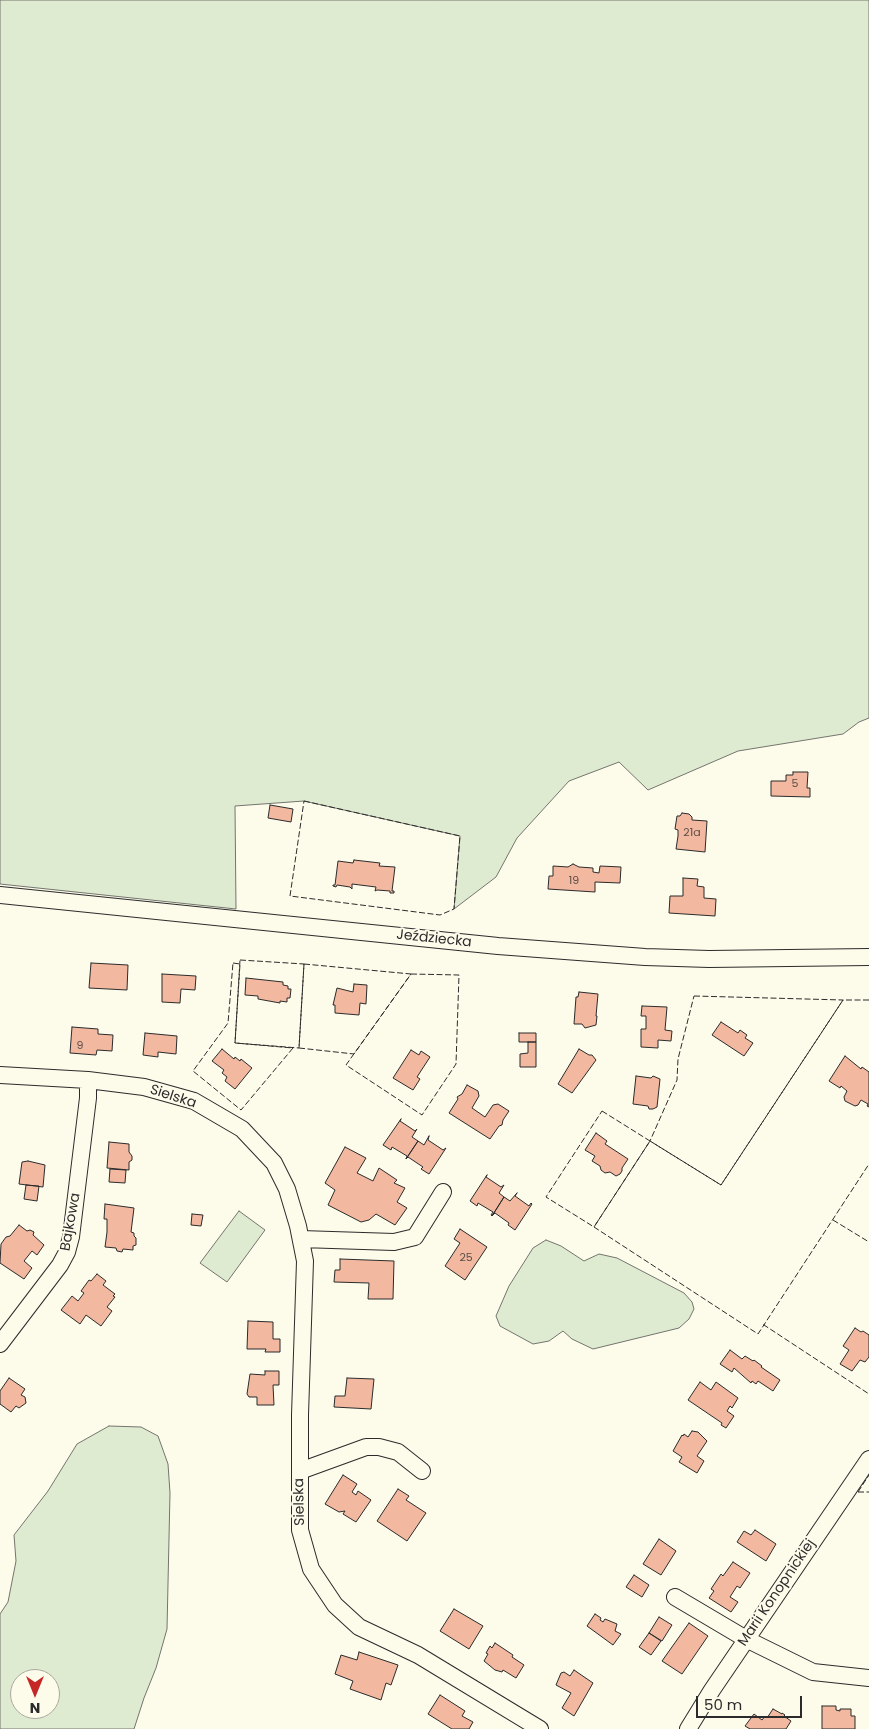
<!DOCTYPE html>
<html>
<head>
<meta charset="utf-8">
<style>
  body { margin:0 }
  #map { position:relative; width:869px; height:1729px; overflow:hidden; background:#fdfbea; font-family:Poppins,sans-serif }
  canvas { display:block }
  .north { position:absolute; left:10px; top:1669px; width:50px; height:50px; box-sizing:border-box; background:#fdfbea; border:1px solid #a9a89e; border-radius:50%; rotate:180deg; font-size:14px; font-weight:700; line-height:20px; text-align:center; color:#2b2b2b }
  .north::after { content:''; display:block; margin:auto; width:18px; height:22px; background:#c62828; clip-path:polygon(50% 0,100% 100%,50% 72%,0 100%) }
  .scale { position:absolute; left:696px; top:1696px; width:106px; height:22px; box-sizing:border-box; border:2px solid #2b2b2b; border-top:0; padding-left:6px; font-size:15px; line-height:18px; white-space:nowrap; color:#2b2b2b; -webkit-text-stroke:4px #fdfbea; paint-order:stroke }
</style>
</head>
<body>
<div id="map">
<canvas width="869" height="1729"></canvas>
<div class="north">N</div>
<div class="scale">50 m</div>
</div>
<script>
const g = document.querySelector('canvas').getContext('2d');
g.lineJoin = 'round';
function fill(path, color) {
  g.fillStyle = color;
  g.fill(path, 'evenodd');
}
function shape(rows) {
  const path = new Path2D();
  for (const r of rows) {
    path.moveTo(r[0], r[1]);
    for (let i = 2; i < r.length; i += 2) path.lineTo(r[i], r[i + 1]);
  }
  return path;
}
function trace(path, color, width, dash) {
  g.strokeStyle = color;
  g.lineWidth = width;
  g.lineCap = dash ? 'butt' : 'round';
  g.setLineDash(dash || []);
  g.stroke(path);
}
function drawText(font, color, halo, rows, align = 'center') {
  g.font = font + ' Poppins,sans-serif';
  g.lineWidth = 4;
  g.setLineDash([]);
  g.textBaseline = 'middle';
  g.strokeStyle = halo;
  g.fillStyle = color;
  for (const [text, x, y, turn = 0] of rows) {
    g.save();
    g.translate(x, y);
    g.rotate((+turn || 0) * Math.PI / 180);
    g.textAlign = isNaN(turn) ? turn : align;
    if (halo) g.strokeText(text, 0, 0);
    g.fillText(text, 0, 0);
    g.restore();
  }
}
const green = shape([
  [0,0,869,0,869,718,859,722,843,734,738,751,648,790,619,762,569,781,517,838,496,877,454,909,460,836,304,801,235,806,236,909,0,884,0,0],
  [239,1211,265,1230,227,1282,200,1263,239,1211],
  [546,1240,561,1246,584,1261,599,1254,617,1258,684,1293,692,1302,694,1309,689,1319,679,1328,593,1349,572,1339,563,1331,549,1341,533,1344,500,1326,496,1316,509,1286,533,1248,546,1240],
  [109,1426,141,1427,158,1436,168,1464,170,1493,167,1629,156,1668,144,1698,134,1729,0,1729,0,1614,8,1602,16,1561,14,1535,48,1491,77,1444,109,1426],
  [20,1679,50,1679,50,1709,20,1709,20,1679]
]);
fill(green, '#deebd1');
trace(green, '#74746e', 1);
const building = shape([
  [793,772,808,772,807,788,810,788,810,797,771,796,771,781,786,781,786,775,793,775,793,772],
  [270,805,293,809,291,822,268,818,270,805],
  [682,813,689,814,692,817,692,820,707,821,705,852,676,849,678,836,678,830,675,829,677,816,680,816,682,813],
  [354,860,380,863,379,866,395,867,392,891,394,891,394,893,390,893,390,891,377,890,375,891,376,887,352,884,352,889,350,887,337,885,336,887,333,886,333,885,335,885,338,861,353,863,354,860],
  [573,864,579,867,593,868,593,872,599,873,600,866,621,867,620,883,595,882,595,892,548,889,549,876,553,876,553,866,568,867,573,864],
  [683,878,698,879,697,886,704,887,704,898,716,899,715,916,669,913,670,896,683,896,683,878],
  [91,963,128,965,127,990,89,988,91,963],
  [162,974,196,976,195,990,181,989,180,1003,162,1002,162,974],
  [246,978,283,982,283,985,288,986,288,989,291,989,290,998,287,998,287,1002,280,1001,280,1003,258,999,258,996,245,995,246,978],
  [354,984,367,985,366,1004,360,1003,359,1015,335,1013,335,1005,333,1005,337,988,353,992,354,984],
  [579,992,598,994,596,1016,597,1016,596,1025,585,1028,582,1024,574,1024,576,997,578,997,579,992],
  [642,1006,667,1007,665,1030,672,1031,671,1041,658,1040,658,1048,641,1047,641,1029,646,1029,646,1016,641,1016,642,1006],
  [721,1022,738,1033,740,1030,747,1035,745,1038,753,1043,744,1056,712,1035,721,1022],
  [72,1027,98,1029,98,1034,113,1035,112,1051,97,1050,96,1055,70,1053,72,1027],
  [145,1033,177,1036,176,1054,158,1052,158,1057,143,1055,145,1033],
  [519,1033,536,1033,536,1042,519,1042,519,1033],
  [528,1042,536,1042,536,1067,520,1067,520,1054,528,1053,528,1042],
  [222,1049,234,1059,235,1057,240,1061,241,1059,252,1068,235,1089,225,1081,227,1077,222,1073,224,1070,212,1061,222,1049],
  [579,1049,589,1055,592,1055,596,1060,572,1093,558,1084,579,1049],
  [411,1050,419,1055,421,1051,430,1057,417,1077,420,1079,413,1090,393,1078,411,1050],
  [845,1056,861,1069,862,1067,869,1072,869,1107,867,1106,868,1104,861,1100,858,1105,855,1106,845,1101,844,1097,847,1091,841,1086,840,1088,829,1081,845,1056],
  [636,1076,651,1078,653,1076,660,1079,657,1107,653,1109,649,1109,648,1106,633,1104,636,1076],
  [467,1085,478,1091,479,1096,472,1108,485,1117,493,1105,498,1104,509,1111,503,1120,502,1125,499,1126,490,1139,449,1113,458,1099,457,1097,462,1094,467,1085],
  [401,1119,400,1121,415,1131,417,1129,412,1137,418,1141,406,1159,407,1156,392,1147,391,1150,383,1145,401,1119],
  [596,1133,607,1141,605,1144,628,1159,622,1168,622,1171,620,1174,616,1176,610,1172,605,1173,601,1170,600,1166,592,1161,595,1156,585,1150,596,1133],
  [429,1136,428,1140,443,1150,446,1148,429,1174,421,1169,423,1167,408,1157,406,1159,418,1141,424,1145,429,1136],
  [109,1142,129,1144,129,1152,132,1156,132,1160,129,1162,129,1170,107,1168,109,1142],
  [345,1147,366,1158,357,1173,373,1181,379,1168,397,1180,394,1183,405,1188,397,1202,407,1208,395,1225,376,1214,369,1220,361,1222,328,1205,335,1190,325,1183,345,1147],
  [28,1161,45,1165,43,1187,19,1184,22,1162,28,1161],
  [110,1169,126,1170,125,1183,109,1182,110,1169],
  [487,1175,486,1177,501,1187,504,1185,499,1193,504,1197,492,1216,491,1215,493,1212,478,1203,477,1206,470,1201,487,1175],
  [26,1185,39,1186,37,1201,24,1199,26,1185],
  [517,1193,515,1196,529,1206,531,1203,532,1204,515,1230,508,1225,509,1223,495,1213,492,1216,504,1197,510,1201,517,1193],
  [105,1204,134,1208,131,1232,134,1233,134,1236,136,1238,136,1245,133,1246,133,1250,123,1249,122,1252,117,1251,116,1248,105,1247,107,1232,107,1219,104,1219,105,1204],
  [192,1214,203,1215,201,1226,191,1225,192,1214],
  [19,1225,27,1231,30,1230,34,1232,33,1235,44,1245,37,1255,32,1251,24,1261,32,1268,24,1279,0,1263,1,1244,6,1237,10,1236,19,1225],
  [460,1229,487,1247,465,1280,445,1266,460,1243,454,1239,460,1229],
  [340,1259,394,1261,393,1299,368,1299,369,1283,334,1282,335,1270,340,1270,340,1259],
  [97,1274,106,1281,103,1285,115,1294,113,1296,115,1297,107,1307,112,1311,101,1326,86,1315,80,1324,61,1310,72,1296,78,1301,84,1293,81,1291,89,1280,91,1281,97,1274],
  [248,1321,273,1322,273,1339,280,1339,280,1352,265,1352,266,1349,247,1349,248,1321],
  [855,1328,861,1332,863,1331,869,1335,869,1357,865,1362,860,1360,852,1371,840,1364,849,1350,843,1346,855,1328],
  [730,1350,742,1359,745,1356,753,1361,754,1360,762,1366,761,1367,780,1380,773,1391,758,1381,756,1384,752,1381,751,1383,734,1368,732,1372,720,1364,730,1350],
  [265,1371,279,1371,279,1385,273,1385,274,1405,257,1405,257,1397,249,1397,247,1394,250,1374,265,1375,265,1371],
  [9,1378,25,1389,21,1395,25,1397,26,1403,19,1408,16,1406,11,1412,0,1404,0,1391,9,1378],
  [347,1378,374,1379,371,1409,334,1407,335,1396,345,1396,347,1378],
  [700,1382,711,1390,716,1382,738,1398,732,1408,730,1406,727,1411,734,1416,726,1428,721,1425,722,1423,688,1400,700,1382],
  [692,1431,698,1432,707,1441,697,1456,704,1461,697,1473,679,1462,682,1457,673,1451,682,1435,683,1436,684,1434,688,1437,692,1431],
  [343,1475,357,1484,352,1492,356,1495,358,1491,371,1500,356,1522,343,1514,345,1511,339,1512,325,1504,343,1475],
  [398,1489,409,1496,406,1500,426,1513,407,1541,377,1521,398,1489],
  [755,1530,776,1544,766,1561,737,1542,744,1531,751,1535,755,1530],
  [659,1539,676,1551,661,1575,643,1564,659,1539],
  [733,1562,750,1573,740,1588,737,1586,730,1597,738,1602,731,1612,709,1598,714,1591,711,1589,721,1574,723,1576,733,1562],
  [634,1575,649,1585,642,1597,626,1587,634,1575],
  [454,1609,483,1626,469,1649,440,1631,454,1609],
  [595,1614,601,1618,600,1620,603,1622,605,1619,617,1624,615,1631,621,1634,613,1645,587,1626,595,1614],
  [659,1617,672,1625,662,1641,649,1633,659,1617],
  [689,1623,708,1636,682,1674,662,1661,689,1623],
  [649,1633,661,1641,651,1655,639,1647,649,1633],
  [495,1643,513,1655,512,1657,524,1665,516,1678,503,1670,502,1672,495,1670,484,1661,488,1654,486,1653,490,1646,492,1648,495,1643],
  [359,1652,398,1665,391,1685,386,1683,381,1700,350,1689,353,1681,335,1674,341,1655,357,1660,359,1652],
  [574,1670,593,1683,574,1716,562,1708,571,1693,556,1685,561,1673,564,1672,570,1676,574,1670],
  [440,1695,465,1711,462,1716,473,1722,469,1729,452,1729,428,1714,440,1695],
  [822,1706,836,1706,836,1710,840,1711,840,1709,851,1709,851,1716,855,1716,855,1729,822,1729,822,1706],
  [773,1709,782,1714,782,1713,785,1715,784,1716,791,1721,786,1729,750,1729,745,1726,754,1714,762,1720,765,1716,767,1718,773,1709]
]);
fill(building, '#f2b8a0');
trace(building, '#2b2b2b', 1);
const minor = shape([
  [0,895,498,946,645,957,709,959,869,957],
  [0,1075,88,1080,144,1087,194,1101,242,1129,274,1163,287,1189,298,1226,305,1261,300,1415,300,1530,311,1569,335,1605,359,1627,418,1655,540,1729],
  [301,1239,394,1242,415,1237,443,1192],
  [0,1344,60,1265,67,1252,71,1237,88,1098,88,1080],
  [300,1471,366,1447,379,1447,398,1452,422,1471],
  [675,1597,746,1639,813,1672,869,1678],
  [688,1729,712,1690,869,1459]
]);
trace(minor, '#2b2b2b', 18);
trace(minor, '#fdfbea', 16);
trace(shape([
  [304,801,460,836,454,909,440,915,290,896,304,801],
  [240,960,304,964,299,1048,235,1043,240,960],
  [233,963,240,964,235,1043,293,1048,241,1110,193,1071,228,1023,233,963],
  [304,964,411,974,354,1054,299,1048,304,964],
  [411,974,459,975,456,1064,422,1115,346,1065,411,974],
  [694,996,843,1000,721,1185,650,1141,677,1080,678,1059,694,996],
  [869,1000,843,1000,721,1185,650,1141,594,1227,758,1334,869,1164],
  [602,1111,650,1141,594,1227,546,1197,602,1111],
  [833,1220,869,1242],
  [764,1324,764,1325,869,1394],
  [858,1492,869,1475],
  [858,1492,869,1492]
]), '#2b2b2b', 1, [6, 2.5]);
drawText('11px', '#5d4e48', null, [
  ["5",795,784],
  ["21a",692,833],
  ["19",574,881],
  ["9",80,1046],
  ["25",466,1258]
]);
drawText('14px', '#2b2b2b', '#fdfbea', [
  ["Jeździecka",434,939,6],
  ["Sielska",173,1097,18],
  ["Bajkowa",71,1222,-80],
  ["Sielska",300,1502,-91],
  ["Marii Konopnickiej",777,1593,-56]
]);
</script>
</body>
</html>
